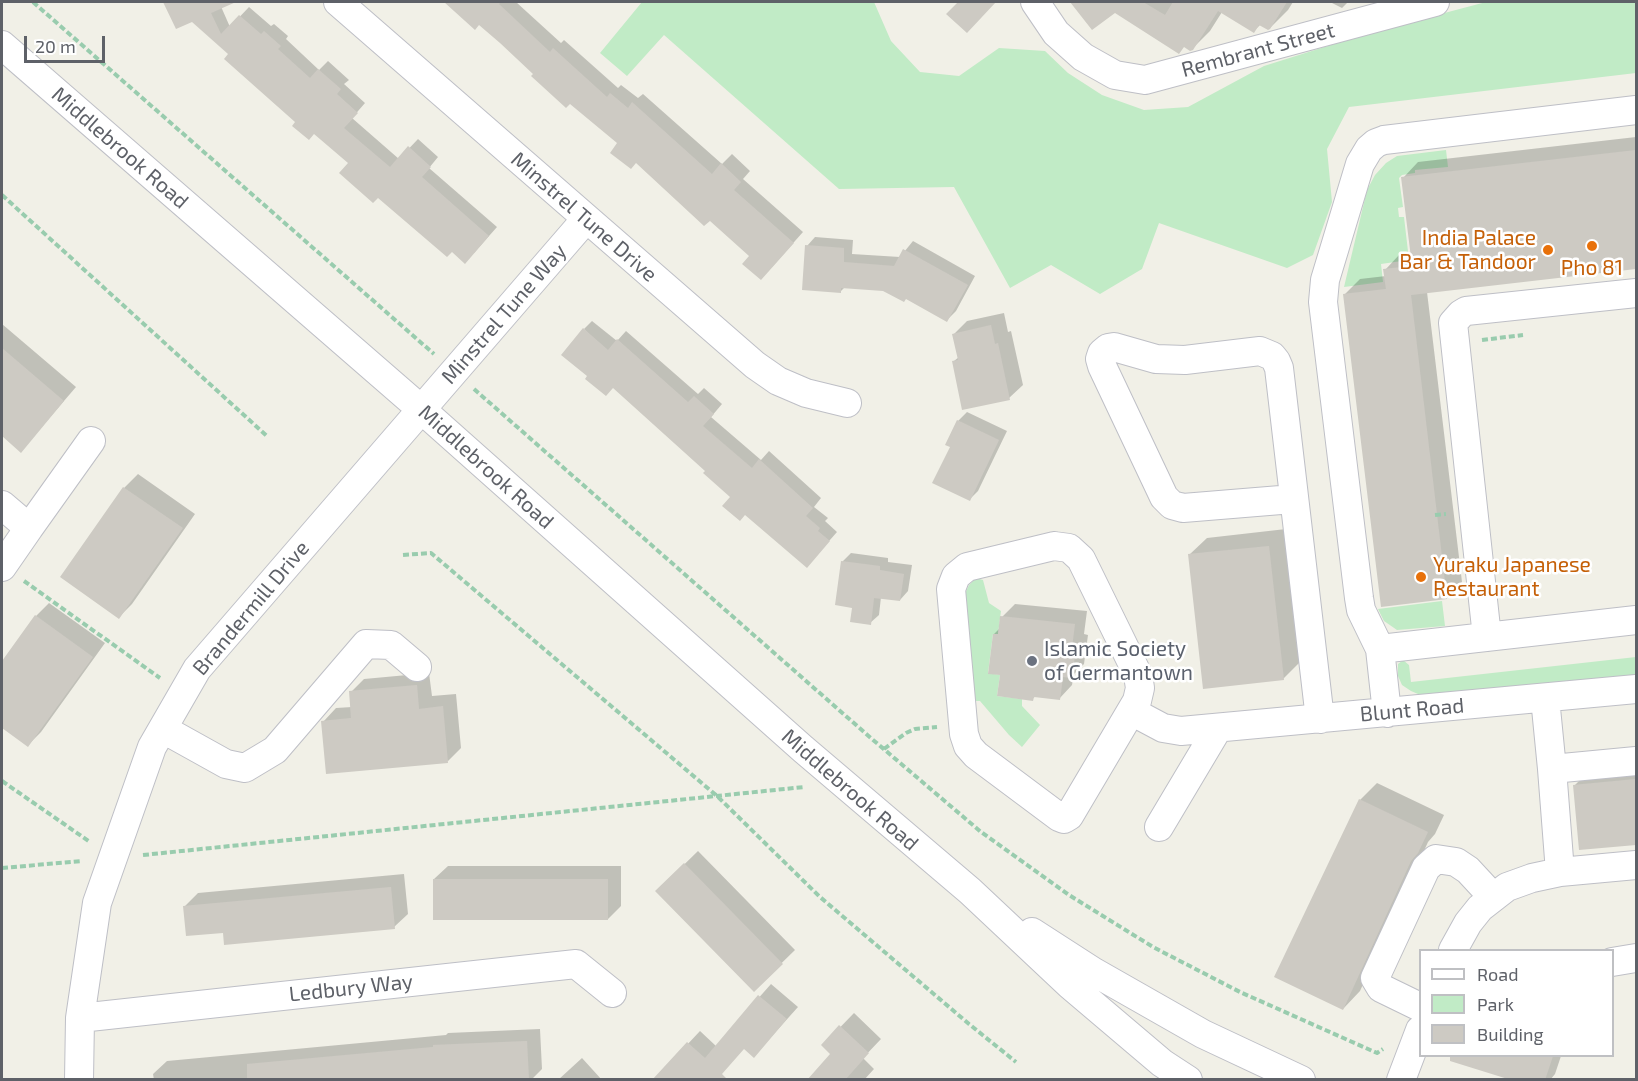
<!DOCTYPE html>
<html>
<head>
<meta charset="utf-8">
<style>
  body { margin:0 }
  #map { position:relative; width:1638px; height:1081px; overflow:hidden; background:#f1f0e7; font-family:"Exo 2",sans-serif }
  canvas { display:block }
  .frame { position:absolute; inset:0; border:3px solid #5e6168; pointer-events:none }
  .legend { position:absolute; left:1419px; top:949px; width:195px; height:108px; box-sizing:border-box; background:#fff; border:2px solid #bfc0c3; margin:0; padding:8px 10px; list-style:none; font-size:18px; color:#5e6168 }
  .legend li { display:flex; align-items:center; gap:12px; height:30px }
  .legend b { width:30px; border:2px solid #bfc0c3 }
  .scale { position:absolute; left:24px; top:36px; width:81px; height:27px; box-sizing:border-box; border:3px solid #5e6168; border-top:0; padding-left:8px; font-size:18px; line-height:21px; white-space:nowrap; color:#5e6168; -webkit-text-stroke:4px #fff; paint-order:stroke }
</style>
</head>
<body>
<div id="map">
<canvas width="1638" height="1081"></canvas>
<div class="frame"></div>
<ul class="legend">
<li><b style="height:8px;background:#fff"></b>Road</li>
<li><b style="height:16px;background:#c1ebc6"></b>Park</li>
<li><b style="height:16px;background:#cdcac3"></b>Building</li>
</ul>
<div class="scale">20 m</div>
</div>
<script>
const g = document.querySelector('canvas').getContext('2d');
g.lineJoin = 'round';
function fill(path, color) {
  g.fillStyle = color;
  g.fill(path, 'evenodd');
}
function shape(rows) {
  const path = new Path2D();
  for (const r of rows) {
    path.moveTo(r[0], r[1]);
    for (let i = 2; i < r.length; i += 2) path.lineTo(r[i], r[i + 1]);
  }
  return path;
}
function trace(path, color, width, dash) {
  g.strokeStyle = color;
  g.lineWidth = width;
  g.lineCap = dash ? 'butt' : 'round';
  g.setLineDash(dash || []);
  g.stroke(path);
}
function drawText(font, color, halo, rows, align = 'center') {
  g.font = font + ' "Exo 2",sans-serif';
  g.lineWidth = 5;
  g.setLineDash([]);
  g.textBaseline = 'middle';
  g.strokeStyle = halo;
  g.fillStyle = color;
  for (const [text, x, y, turn = 0] of rows) {
    g.save();
    g.translate(x, y);
    g.rotate((+turn || 0) * Math.PI / 180);
    g.textAlign = isNaN(turn) ? turn : align;
    if (halo) g.strokeText(text, 0, 0);
    g.fillText(text, 0, 0);
    g.restore();
  }
}
fill(shape([
  [642,2,874,2,891,41,920,72,959,76,999,48,1045,51,1068,73,1102,95,1144,110,1188,107,1264,66,1369,33,1486,2,1636,2,1636,73,1349,107,1327,149,1332,202,1313,255,1287,268,1159,223,1142,269,1100,294,1051,265,1010,288,954,187,839,189,664,35,627,76,600,53],
  [1446,150,1448,167,1415,170,1415,173,1402,175,1399,178,1403,207,1398,208,1399,217,1404,217,1409,260,1381,264,1383,282,1344,287,1367,190,1375,175,1386,163,1397,156],
  [976,578,983,580,989,603,1001,611,998,634,993,634,988,673,1000,675,997,696,1022,699,1022,706,1040,725,1022,747,1009,735,980,701,972,701,964,596,969,585],
  [1442,601,1445,626,1397,630,1384,621,1378,609],
  [1636,657,1636,676,1433,694,1418,694,1411,691,1402,685,1398,676,1398,664,1403,660,1409,665,1411,682]
]), '#c1ebc6');
fill(shape([
  [165,2,219,2,230,27,249,7,271,26,274,24,288,36,286,39,319,70,328,61,349,80,344,84,365,103,352,118,399,159,418,139,438,157,429,168,497,227,474,253,350,163,315,132,297,122,230,54,192,20,177,27],
  [446,2,516,2,561,43,564,40,618,88,621,85,638,98,643,94,722,164,732,154,750,171,743,179,803,232,771,268,751,256,710,219,636,161,619,143,535,74,479,23,475,27],
  [1072,2,1293,2,1288,10,1270,28,1261,24,1254,31,1222,12,1210,31,1192,49,1115,11,1092,28],
  [1330,2,1348,2,1342,8],
  [1636,137,1636,267,1427,292,1462,582,1447,598,1345,294,1360,279,1386,276,1385,270,1400,254,1412,253,1403,178,1418,162],
  [815,237,853,240,852,254,900,257,913,241,975,276,956,311,947,320,907,297,884,290,845,287,841,291,807,246],
  [1004,313,1008,332,1011,331,1023,385,1009,398,954,361,959,357,954,334,967,321],
  [592,321,617,341,626,331,698,394,704,388,722,404,711,417,761,460,769,451,821,498,814,507,828,518,825,521,837,532,815,557,733,497,707,471,584,329],
  [2,324,76,387,21,451,2,435],
  [967,412,1007,431,978,491,970,499,952,446,958,421],
  [138,474,195,514,132,604,119,617,62,577,124,488],
  [1286,529,1301,661,1283,679,1189,555,1207,538],
  [851,553,888,558,888,562,912,565,908,591,900,600,881,597,879,615,870,623,853,606,842,562],
  [49,603,105,643,41,732,28,745,2,726,2,663,36,616],
  [1015,604,1087,611,1084,634,1088,635,1084,664,1074,674,1072,685,1059,699,1036,696,1032,699,1001,674,994,634,1000,628,1002,617],
  [429,673,432,696,456,694,461,748,448,761,323,722,336,708,352,707,351,692,364,679],
  [1636,764,1636,843,1580,848,1574,786,1592,768],
  [1377,783,1444,815,1435,834,1428,842,1360,991,1343,1009,1360,800],
  [698,851,795,950,754,990,657,891],
  [448,866,621,866,621,906,608,919,434,879],
  [404,874,408,914,394,927,224,931,185,906,198,893],
  [771,984,798,1007,754,1056,744,1048,654,1080,700,1031,716,1046],
  [854,1013,881,1039,863,1058,874,1069,864,1080,809,1080,833,1054,823,1045],
  [540,1029,542,1069,531,1080,154,1080,153,1074,167,1061,446,1035,448,1033],
  [1460,1056,1561,1056,1555,1074,1550,1080,1516,1080,1458,1062],
  [582,1058,602,1080,558,1080]
]), '#0003');
fill(shape([
  [163,2,236,2,211,13,221,34,239,15,261,34,264,31,281,46,278,49,310,78,318,69,341,89,337,94,358,113,344,128,390,167,408,146,431,167,422,177,489,236,465,264,452,252,447,257,378,198,373,203,339,173,348,163,314,134,309,140,292,126,295,122,224,59,228,54,192,22,176,29],
  [444,2,501,2,499,4,550,52,553,48,607,97,610,93,628,108,632,102,712,174,721,163,741,182,734,190,794,243,761,280,742,264,749,256,710,221,704,226,636,163,631,169,610,153,617,143,570,104,566,108,531,76,533,74,500,43,479,25,475,30],
  [958,2,996,2,967,33,946,14],
  [1070,2,1143,2,1165,15,1173,2,1287,2,1270,29,1268,30,1259,25,1254,33,1218,11,1193,50,1190,51,1184,47,1179,54,1115,13,1092,30],
  [1636,150,1636,269,1411,295,1447,599,1381,607,1343,294,1386,289,1383,269,1412,266,1401,177],
  [805,245,844,248,844,262,894,266,903,249,968,285,947,322,906,299,904,302,883,291,841,288,841,293,802,290],
  [991,325,995,344,998,343,1010,400,962,410,952,361,958,360,952,334],
  [583,328,608,350,617,339,688,402,694,396,714,414,703,426,752,468,759,459,813,508,806,516,820,528,818,531,830,541,807,568,745,515,740,521,722,506,730,497,703,473,705,471,613,388,606,396,585,379,587,376,561,355],
  [2,348,64,401,21,453,2,436],
  [957,420,999,440,970,501,932,483,950,447,945,445],
  [123,487,183,528,119,619,60,577],
  [1269,546,1284,680,1203,689,1188,554],
  [841,561,880,566,880,570,904,574,900,601,874,598,871,625,850,622,852,608,835,605],
  [35,615,93,657,28,747,2,728,2,661],
  [1000,616,1075,624,1072,647,1076,648,1072,678,1063,677,1060,700,1034,697,1033,701,997,696,1000,675,988,674,993,634,998,634],
  [417,685,419,709,443,706,448,763,326,774,321,721,351,718,349,691],
  [1636,779,1636,845,1579,850,1573,785],
  [1359,799,1428,832,1418,853,1411,861,1343,1010,1274,977],
  [684,863,783,964,754,992,655,891],
  [433,879,608,879,608,920,433,920],
  [391,887,395,929,224,945,223,933,186,936,183,906],
  [758,995,787,1019,754,1058,744,1049,722,1074,728,1080,652,1080,687,1042,705,1058],
  [839,1025,869,1053,845,1080,807,1080,830,1054,821,1045],
  [527,1041,529,1080,247,1080,247,1064,433,1047,433,1045],
  [1450,1056,1553,1056,1545,1080,1511,1080,1450,1061]
]), '#cdcac3');
const minor = shape([
  [338,2,755,365,778,381,806,393,847,403],
  [1035,2,1056,33,1083,57,1115,75,1145,80,1435,2],
  [2,45,422,410,803,749,970,891,1070,985,1162,1063,1188,1080],
  [1293,499,1183,508,1172,505,1164,497,1102,366,1100,359,1102,353,1108,348,1114,347,1156,359,1185,360,1260,351,1272,356,1276,361,1279,368,1320,719],
  [2,505,29,528,2,567],
  [29,528,91,441],
  [1054,546,1069,548,1081,559,1138,675,1140,688,1137,701,1069,816,1064,819,1059,817,976,755,968,746,964,734,951,589,956,576,967,567,1054,546],
  [1487,637,1453,323,1461,314,1466,311,1636,293],
  [1380,649,1361,610,1359,598,1323,302,1325,280,1360,164,1369,149,1376,143,1384,140,1636,110],
  [1545,698,1552,769,1636,761],
  [1131,711,1163,728,1181,731,1636,689],
  [1387,713,1380,649,1636,620],
  [163,729,226,764,245,768,275,750,366,644,391,645,417,667],
  [1552,769,1560,872],
  [1159,827,1218,728],
  [1032,932,1094,972,1203,1034,1301,1080],
  [1453,950,1468,923,1480,908,1507,887,1532,878,1560,872,1636,865],
  [1612,962,1636,958],
  [1420,1007,1381,988,1375,978,1426,868,1436,859,1456,862,1468,870,1493,897],
  [80,1018,576,964,612,993],
  [79,1080,80,1018,97,903,152,747,197,669,586,219],
  [1401,1080,1420,1030]
]);
trace(minor, '#bebfc6', 30);
trace(shape([
  [33,2,434,354],
  [2,195,268,437],
  [1482,340,1523,335],
  [474,389,872,739,981,832,1069,895,1153,947,1240,992,1377,1053,1383,1049],
  [1435,515,1446,514],
  [403,555,431,553,717,796,820,897,969,1024,1016,1062],
  [24,581,160,678],
  [884,749,906,733,915,729,937,727],
  [2,781,90,842],
  [143,855,804,787],
  [2,868,82,861]
]), '#99ccae', 4, [6, 3]);
trace(minor, '#fff', 28);
for (const [x, y, r, color] of [
  [1592,246,6,"#e8710a"],
  [1548,250,6,"#e8710a"],
  [1421,577,6,"#e8710a"],
  [1032,661,6,"#6b7280"]
]) {
  const dot = new Path2D();
  dot.arc(x, y, r, 0, 2 * Math.PI);
  g.fillStyle = color;
  g.fill(dot);
  trace(dot, '#fff', 2);
}
drawText('21px', '#5e6168', '#fff', [
  ["Rembrant Street",1258,50,-15],
  ["Middlebrook Road",120,148,41],
  ["Minstrel Tune Drive",584,217,41],
  ["Minstrel Tune Way",504,314,-49],
  ["Middlebrook Road",486,467,42],
  ["Brandermill Drive",251,608,-50],
  ["Blunt Road",1412,710,-5],
  ["Middlebrook Road",850,790,41],
  ["Ledbury Way",351,988,-6]
]);
drawText('21px', '#c56008', '#fff', [
  ["India Palace",1536,238],
  ["Bar & Tandoor",1536,262],
  ["Pho 81",1592,268,"center"],
  ["Yuraku Japanese",1433,565,"left"],
  ["Restaurant",1433,589,"left"]
], 'right');
drawText('21px', '#5b616d', '#fff', [
  ["Islamic Society",1044,649],
  ["of Germantown",1044,673]
], 'left');
</script>
</body>
</html>
